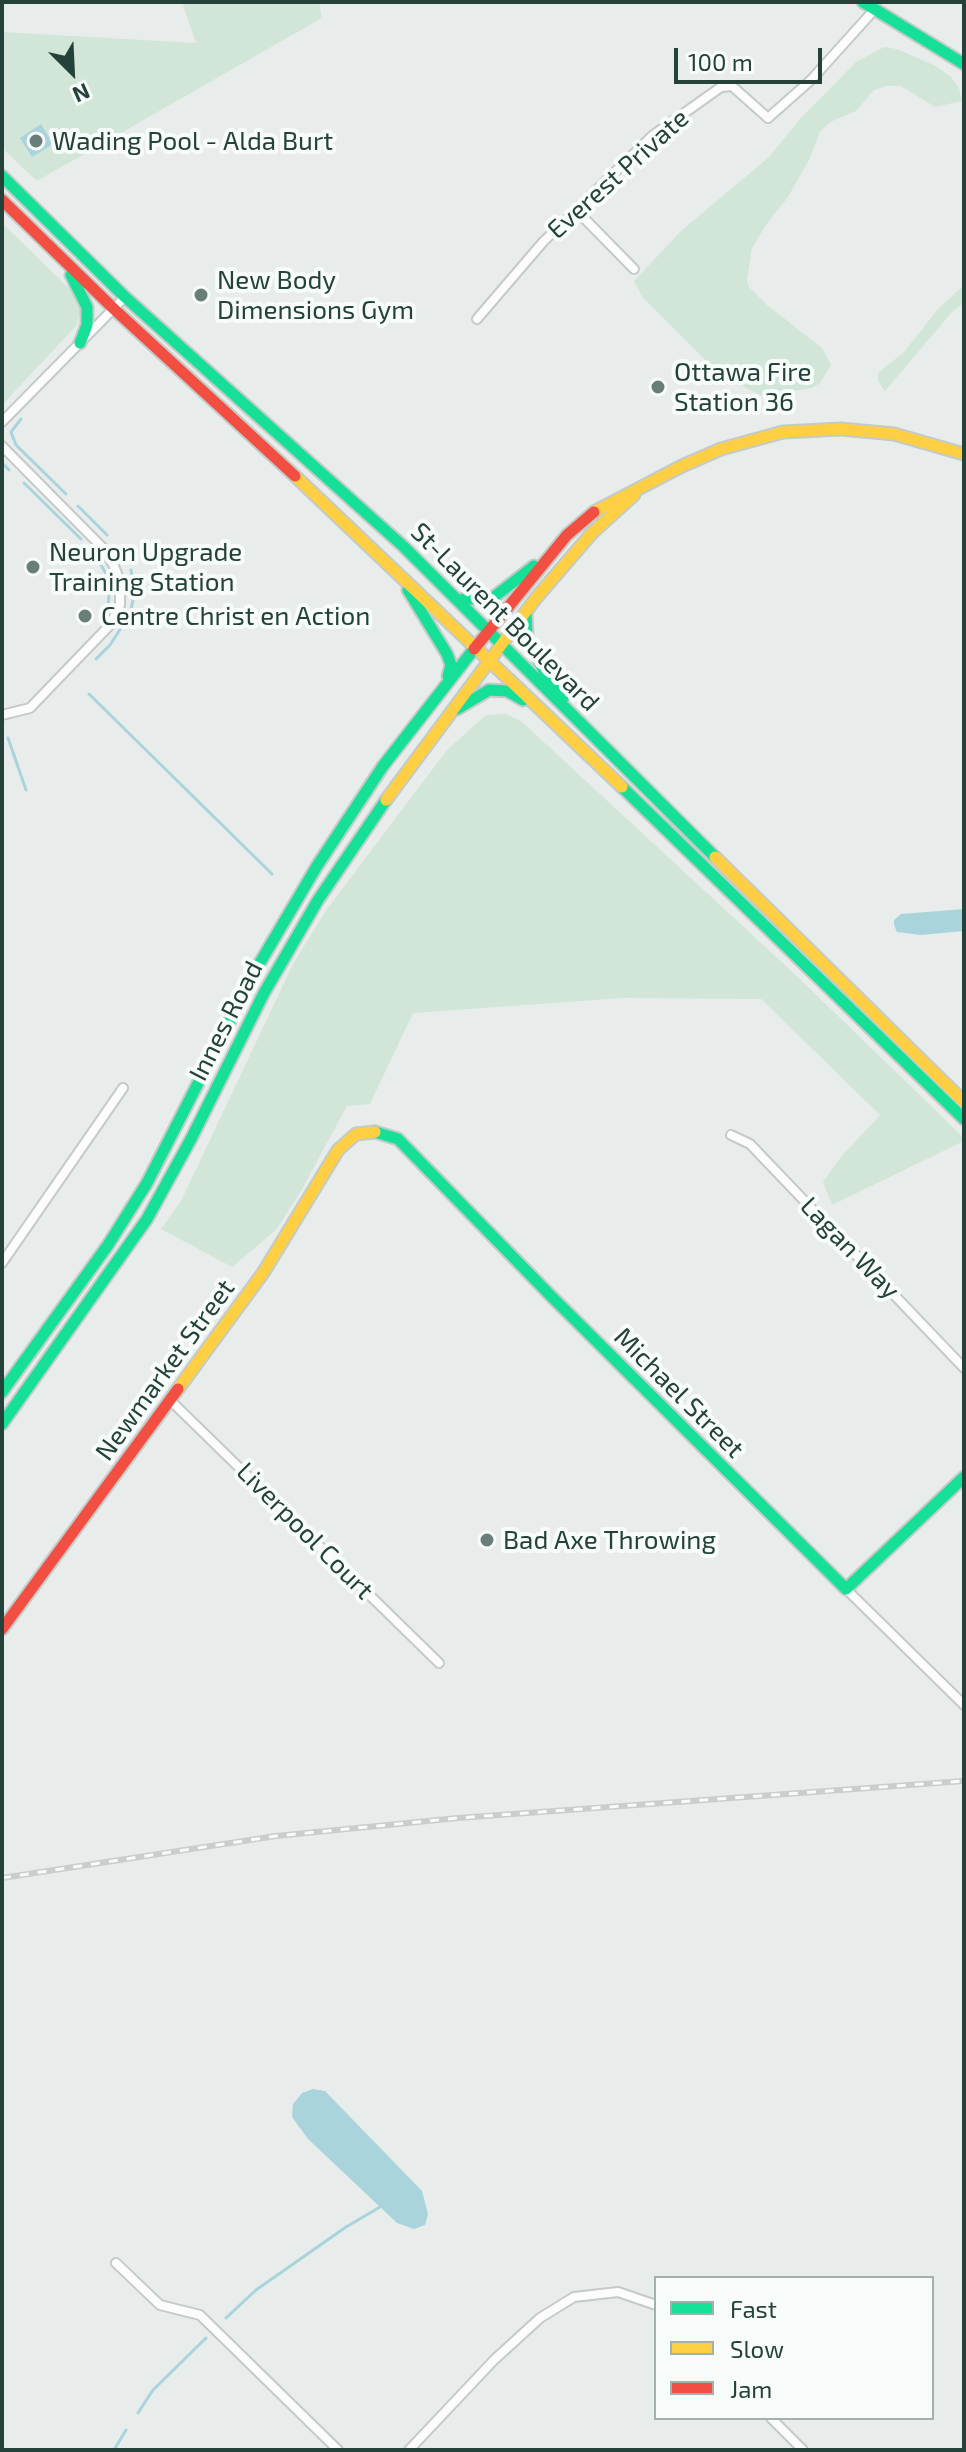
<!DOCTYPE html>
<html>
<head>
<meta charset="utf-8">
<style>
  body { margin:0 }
  #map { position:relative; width:966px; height:2452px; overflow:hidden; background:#e8edeb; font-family:"Exo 2",sans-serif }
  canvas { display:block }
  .frame { position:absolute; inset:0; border:4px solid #24423a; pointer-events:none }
  .legend { position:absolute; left:654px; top:2276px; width:280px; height:144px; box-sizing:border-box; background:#f7fbf9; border:2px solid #a3b1ad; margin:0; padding:10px 14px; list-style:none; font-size:24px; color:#24423a }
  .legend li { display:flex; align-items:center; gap:16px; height:40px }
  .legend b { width:40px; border:2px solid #a3b1ad }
  .north { position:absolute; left:32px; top:32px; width:80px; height:80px; -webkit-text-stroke:6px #f7fbf9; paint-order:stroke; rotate:156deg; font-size:22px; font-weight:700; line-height:32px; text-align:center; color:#24423a }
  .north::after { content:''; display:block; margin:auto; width:28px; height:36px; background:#24423a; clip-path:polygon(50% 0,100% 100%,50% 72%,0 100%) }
  .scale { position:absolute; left:674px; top:48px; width:148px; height:36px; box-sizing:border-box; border:4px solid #24423a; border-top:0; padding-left:10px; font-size:24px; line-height:28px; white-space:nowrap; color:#24423a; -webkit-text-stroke:6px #f7fbf9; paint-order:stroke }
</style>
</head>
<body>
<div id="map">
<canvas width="966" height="2452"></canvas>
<div class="frame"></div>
<ul class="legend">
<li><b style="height:10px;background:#16e098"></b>Fast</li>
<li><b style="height:10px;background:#ffcf43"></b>Slow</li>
<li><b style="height:10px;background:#f24e42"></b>Jam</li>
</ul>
<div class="north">N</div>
<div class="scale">100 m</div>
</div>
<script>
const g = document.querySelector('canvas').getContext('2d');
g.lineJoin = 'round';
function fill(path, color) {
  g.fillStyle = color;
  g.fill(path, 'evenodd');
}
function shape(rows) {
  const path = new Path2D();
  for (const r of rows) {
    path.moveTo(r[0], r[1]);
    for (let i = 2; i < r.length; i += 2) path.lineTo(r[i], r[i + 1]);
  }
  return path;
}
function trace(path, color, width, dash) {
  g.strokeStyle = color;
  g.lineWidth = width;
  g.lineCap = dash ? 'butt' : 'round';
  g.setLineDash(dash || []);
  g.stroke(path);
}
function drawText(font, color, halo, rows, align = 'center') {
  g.font = font + ' "Exo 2",sans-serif';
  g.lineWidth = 8;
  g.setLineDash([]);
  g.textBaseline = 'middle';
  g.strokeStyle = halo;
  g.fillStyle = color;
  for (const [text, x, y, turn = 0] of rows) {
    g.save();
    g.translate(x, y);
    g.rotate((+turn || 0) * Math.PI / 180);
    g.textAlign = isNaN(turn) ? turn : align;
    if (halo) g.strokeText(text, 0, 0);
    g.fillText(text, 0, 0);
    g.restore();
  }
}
fill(shape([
  [182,2,319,2,322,18,37,181,2,148,2,32,196,43],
  [884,47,897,49,936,66,951,77,959,88,962,101,935,107,901,86,887,86,874,90,856,111,830,122,820,132,809,160,788,197,766,225,752,248,747,281,749,287,767,305,822,348,831,365,820,383,812,388,762,396,744,387,723,370,710,365,643,298,634,281,681,231,769,157,801,118,856,62],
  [2,223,77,296,81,309,77,325,2,405],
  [964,285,964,303,953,311,885,391,878,381,878,373,904,352,938,309],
  [506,714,521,721,800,979,964,1138,964,1141,832,1205,823,1182,841,1157,880,1115,761,999,624,998,413,1013,370,1104,347,1106,301,1191,276,1230,232,1267,161,1229,182,1199,293,964,327,909,447,750,486,715]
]), '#d1e6d8');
fill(shape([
  [41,124,53,144,32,157,20,138],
  [964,909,964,931,921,935,897,932,894,925,894,920,901,914],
  [313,2089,325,2091,422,2191,428,2214,425,2225,414,2229,397,2223,308,2139,292,2117,293,2104,302,2093]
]), '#a9d4db');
trace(shape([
  [21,419,11,432,16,445,66,494],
  [2,463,9,470],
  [24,483,81,539],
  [78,506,107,535],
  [93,552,110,580,108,608,103,614],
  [96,659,110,645,130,614,135,591,131,570],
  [89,694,272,874],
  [8,738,26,790],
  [226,2318,256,2290,346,2227,380,2207],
  [138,2413,153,2390,206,2338],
  [114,2450,126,2430]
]), '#a9d4db', 3);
const street = shape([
  [576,210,634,269],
  [477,319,543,242,652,136,721,87,732,86,768,118,811,80,875,9],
  [2,422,125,297],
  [2,446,103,548,114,566,120,581,120,605,109,626,30,708,2,715],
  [731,1135,750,1144,964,1368],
  [2,1263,123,1088],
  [170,1400,439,1663],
  [846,1589,964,1705],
  [116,2263,160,2305,200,2315,338,2450],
  [771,2418,803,2450],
  [409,2450,494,2360,540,2318,574,2297,618,2292,656,2305]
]);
const fast = shape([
  [863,2,964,64],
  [2,176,125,297,404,547,715,857],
  [71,275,87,307,87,325,80,343],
  [408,590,447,654,451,665,448,676],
  [458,600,494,597,534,566],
  [526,614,527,638,544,671,563,698],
  [457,709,489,690,507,691,523,700],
  [622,787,964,1119],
  [375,1132,398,1139,550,1295,846,1589,964,1477],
  [2,1392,108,1245,147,1183,258,966,317,866,383,766,474,649],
  [2,1424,147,1219,191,1139,264,993,318,900,386,800]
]);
const slow = shape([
  [295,476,622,787],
  [594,512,682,466,721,449,783,432,841,429,894,434,964,454],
  [386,800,536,598,592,533,634,495],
  [715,857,964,1102],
  [178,1389,263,1273,338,1150,356,1134,375,1132]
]);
const jam = shape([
  [2,200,114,309,295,476],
  [474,649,567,535,594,512],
  [2,1629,178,1389]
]);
trace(street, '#c5cac8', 12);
trace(fast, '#c3cbc8', 15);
trace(slow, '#c3cbc8', 15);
trace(jam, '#c3cbc8', 15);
trace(street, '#fcfcfc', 8);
trace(fast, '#16e098', 11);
trace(slow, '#ffcf43', 11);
trace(jam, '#f24e42', 11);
const rail = shape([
  [2,1878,276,1836,458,1818,964,1781]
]);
trace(rail, '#c9cdcc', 6);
trace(rail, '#f7fbf9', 3, [9]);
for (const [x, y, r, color] of [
  [36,141,8,"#697e78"],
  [201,295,8,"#697e78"],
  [658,387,8,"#697e78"],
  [33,567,8,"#697e78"],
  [85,616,8,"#697e78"],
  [487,1540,8,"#697e78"]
]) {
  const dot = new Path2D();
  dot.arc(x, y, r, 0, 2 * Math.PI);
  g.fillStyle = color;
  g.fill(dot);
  trace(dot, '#f7fbf9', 3);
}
drawText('26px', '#24423a', '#f7fbf9', [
  ["Wading Pool - Alda Burt",52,141],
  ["New Body",217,280],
  ["Dimensions Gym",217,310],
  ["Ottawa Fire",674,372],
  ["Station 36",674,402],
  ["Neuron Upgrade",49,552],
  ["Training Station",49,582],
  ["Centre Christ en Action",101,616],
  ["Bad Axe Throwing",503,1540]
], 'left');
drawText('26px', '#24423a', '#f7fbf9', [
  ["Everest Private",618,174,-42],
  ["St-Laurent Boulevard",505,617,45],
  ["Innes Road",226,1021,-63],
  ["Lagan Way",850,1248,46],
  ["Newmarket Street",165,1370,-54],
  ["Michael Street",679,1393,45],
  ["Liverpool Court",305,1531,45]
]);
</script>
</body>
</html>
